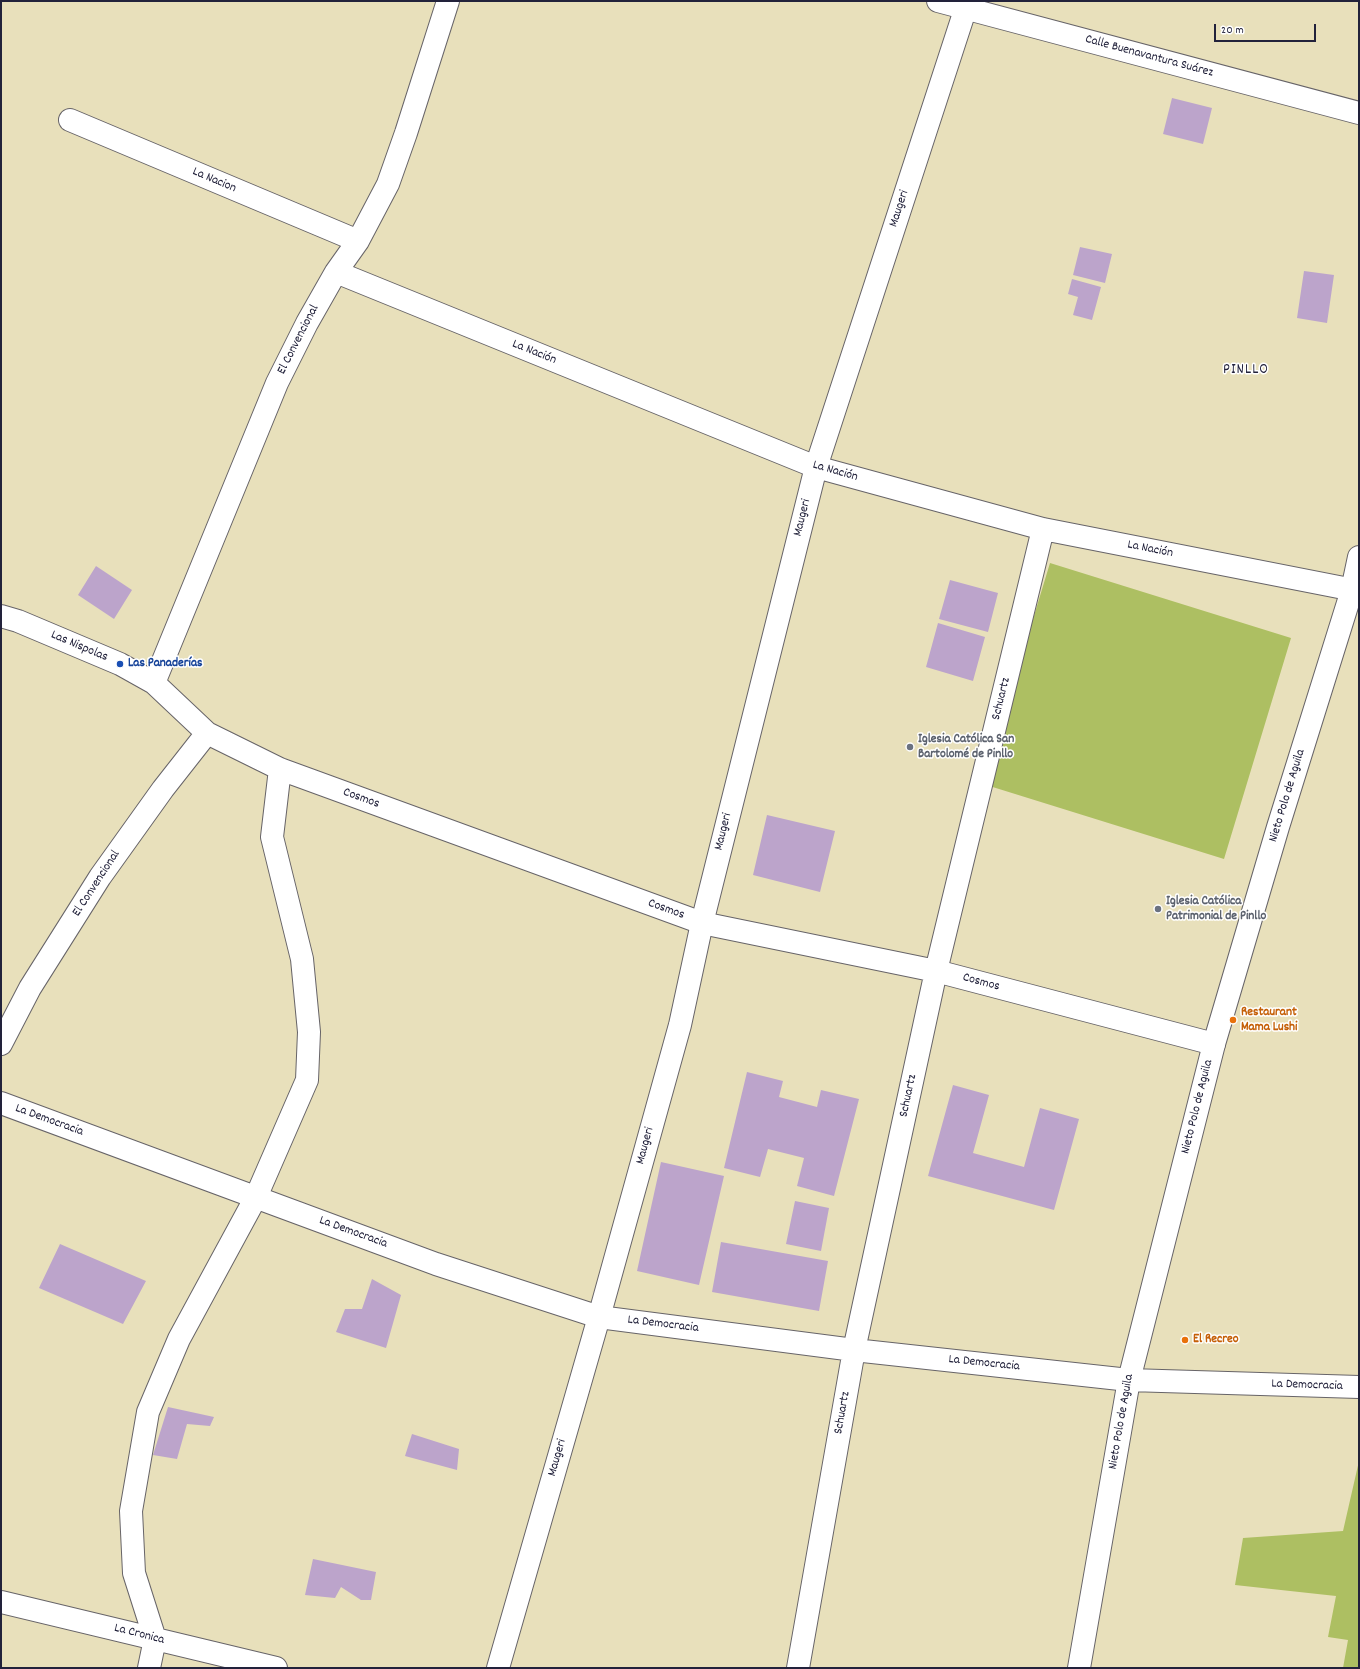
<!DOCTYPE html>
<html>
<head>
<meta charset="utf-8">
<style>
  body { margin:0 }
  #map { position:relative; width:1360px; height:1669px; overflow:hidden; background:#e8e0bb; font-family:Dekko,sans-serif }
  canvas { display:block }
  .frame { position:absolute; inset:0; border:2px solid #22223b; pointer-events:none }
  .scale { position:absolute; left:1214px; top:24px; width:102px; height:18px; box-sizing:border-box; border:2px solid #22223b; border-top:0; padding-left:5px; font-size:12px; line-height:14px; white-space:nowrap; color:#22223b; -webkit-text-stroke:3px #fff; paint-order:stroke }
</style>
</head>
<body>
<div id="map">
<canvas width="1360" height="1669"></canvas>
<div class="frame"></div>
<div class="scale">20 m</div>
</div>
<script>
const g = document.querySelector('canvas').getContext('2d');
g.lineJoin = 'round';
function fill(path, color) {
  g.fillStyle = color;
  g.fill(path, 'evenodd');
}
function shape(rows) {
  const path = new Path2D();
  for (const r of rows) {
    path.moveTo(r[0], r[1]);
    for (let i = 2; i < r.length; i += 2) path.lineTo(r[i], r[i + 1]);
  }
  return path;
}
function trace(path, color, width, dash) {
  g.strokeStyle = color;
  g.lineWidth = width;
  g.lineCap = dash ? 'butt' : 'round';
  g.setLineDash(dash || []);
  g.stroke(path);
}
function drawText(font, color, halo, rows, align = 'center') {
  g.font = font + ' Dekko,sans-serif';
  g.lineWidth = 3;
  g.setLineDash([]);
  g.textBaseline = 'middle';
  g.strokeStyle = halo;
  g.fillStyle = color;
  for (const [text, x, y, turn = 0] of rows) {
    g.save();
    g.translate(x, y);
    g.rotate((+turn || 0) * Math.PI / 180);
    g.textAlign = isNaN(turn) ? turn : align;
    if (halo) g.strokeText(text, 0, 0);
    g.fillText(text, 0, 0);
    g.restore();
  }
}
fill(shape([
  [1050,563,1291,638,1224,859,983,784],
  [1359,1461,1359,1668,1343,1668,1348,1640,1328,1637,1336,1596,1235,1585,1243,1538,1343,1531]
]), '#adbf62');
fill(shape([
  [1172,98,1212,108,1203,144,1163,134],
  [1080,247,1112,254,1105,283,1073,275],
  [1304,271,1334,275,1327,323,1297,318],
  [1072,279,1101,287,1092,320,1073,315,1078,297,1068,294],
  [96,566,132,590,114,619,78,595],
  [950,580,998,593,988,632,939,619],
  [938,623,985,637,973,681,926,667],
  [767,815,835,831,820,892,753,875],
  [747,1072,783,1081,779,1097,817,1107,821,1090,859,1099,834,1196,797,1186,804,1158,768,1149,760,1177,724,1168],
  [953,1085,989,1095,973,1153,1024,1167,1040,1108,1079,1119,1054,1210,928,1176],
  [661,1162,724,1176,699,1285,637,1271],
  [795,1201,829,1208,821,1251,786,1244],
  [721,1242,828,1261,819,1311,712,1292],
  [60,1244,146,1281,123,1324,39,1288],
  [372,1279,401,1295,386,1348,336,1332,345,1309,362,1309],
  [168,1407,214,1417,210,1426,187,1424,177,1459,153,1455],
  [412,1434,459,1449,457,1470,405,1456],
  [313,1559,376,1572,371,1600,361,1600,341,1587,335,1598,305,1595]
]), '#bca4cb');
const street = shape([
  [938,1,1359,113],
  [70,120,358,241],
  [336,272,816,467,1043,529,1359,591],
  [1,616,18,621,120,664,154,683,207,733,280,769,702,923,936,971,1214,1044],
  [154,683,277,383,307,323,336,272,358,241,388,184,406,133,448,1],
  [1,1044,30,988,100,877,163,789,207,733],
  [1,1103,436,1264,599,1317,854,1350,1129,1380],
  [1,1602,276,1668],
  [149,1668,155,1639,134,1573,131,1511,148,1412,179,1339,256,1197,307,1080,309,1032,302,959,272,837,280,769],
  [798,1668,854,1350,936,971,1043,529]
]);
const secondary = shape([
  [1129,1380,1359,1387],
  [498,1668,599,1317,680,1025,702,923,816,467,968,1],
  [1079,1668,1129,1380,1214,1044,1278,827,1352,590,1359,557]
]);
trace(street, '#676468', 24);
trace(secondary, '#676468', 24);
trace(street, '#fff', 22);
trace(secondary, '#fff', 22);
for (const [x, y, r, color] of [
  [120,664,4,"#1a4fb4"],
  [910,747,4,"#6b7280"],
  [1158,909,4,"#6b7280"],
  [1233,1020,4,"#e8710a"],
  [1185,1340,4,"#e8710a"]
]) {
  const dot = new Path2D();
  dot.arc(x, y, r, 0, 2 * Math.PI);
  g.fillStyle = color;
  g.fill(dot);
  trace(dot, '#fff', 1.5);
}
drawText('13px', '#22223b', '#fff', [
  ["Calle Buenavantura Suárez",1149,57,15],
  ["La Nacion",214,181,23],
  ["Maugeri",900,209,-72],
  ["El Convencional",299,340,-63],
  ["La Nación",534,353,22],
  ["La Nación",835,472,16],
  ["Maugeri",803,518,-76],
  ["La Nación",1150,550,11],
  ["Las Nispolas",79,647,23],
  ["Schuartz",1002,699,-76],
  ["Nieto Polo de Aguila",1288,796,-73],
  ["Cosmos",361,799,20],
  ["Maugeri",724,832,-76],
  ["El Convencional",97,884,-57],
  ["Cosmos",666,910,20],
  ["Cosmos",981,983,15],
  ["Schuartz",909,1096,-78],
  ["Nieto Polo de Aguila",1198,1107,-76],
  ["La Democracia",49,1121,20],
  ["Maugeri",646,1146,-75],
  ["La Democracia",353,1233,20],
  ["La Democracia",663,1325,7],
  ["La Democracia",984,1364,6],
  ["La Democracia",1307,1386,2],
  ["Schuartz",843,1413,-80],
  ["Nieto Polo de Aguila",1122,1422,-80],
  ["Maugeri",558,1458,-74],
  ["La Cronica",139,1635,14]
]);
drawText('bold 13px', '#164399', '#fff', [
  ["Las Panaderías",128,664]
], 'left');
drawText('bold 13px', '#5b616d', '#fff', [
  ["Iglesia Católica San",918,740],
  ["Bartolomé de Pinllo",918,755],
  ["Iglesia Católica",1166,902],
  ["Patrimonial de Pinllo",1166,917]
], 'left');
drawText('bold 13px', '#c56008', '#fff', [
  ["Restaurant",1241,1013],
  ["Mama Lushi",1241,1028],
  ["El Recreo",1193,1340]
], 'left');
g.letterSpacing = '1px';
drawText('15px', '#22223b', '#fff', [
  ["PINLLO",1246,371]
]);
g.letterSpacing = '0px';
</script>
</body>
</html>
